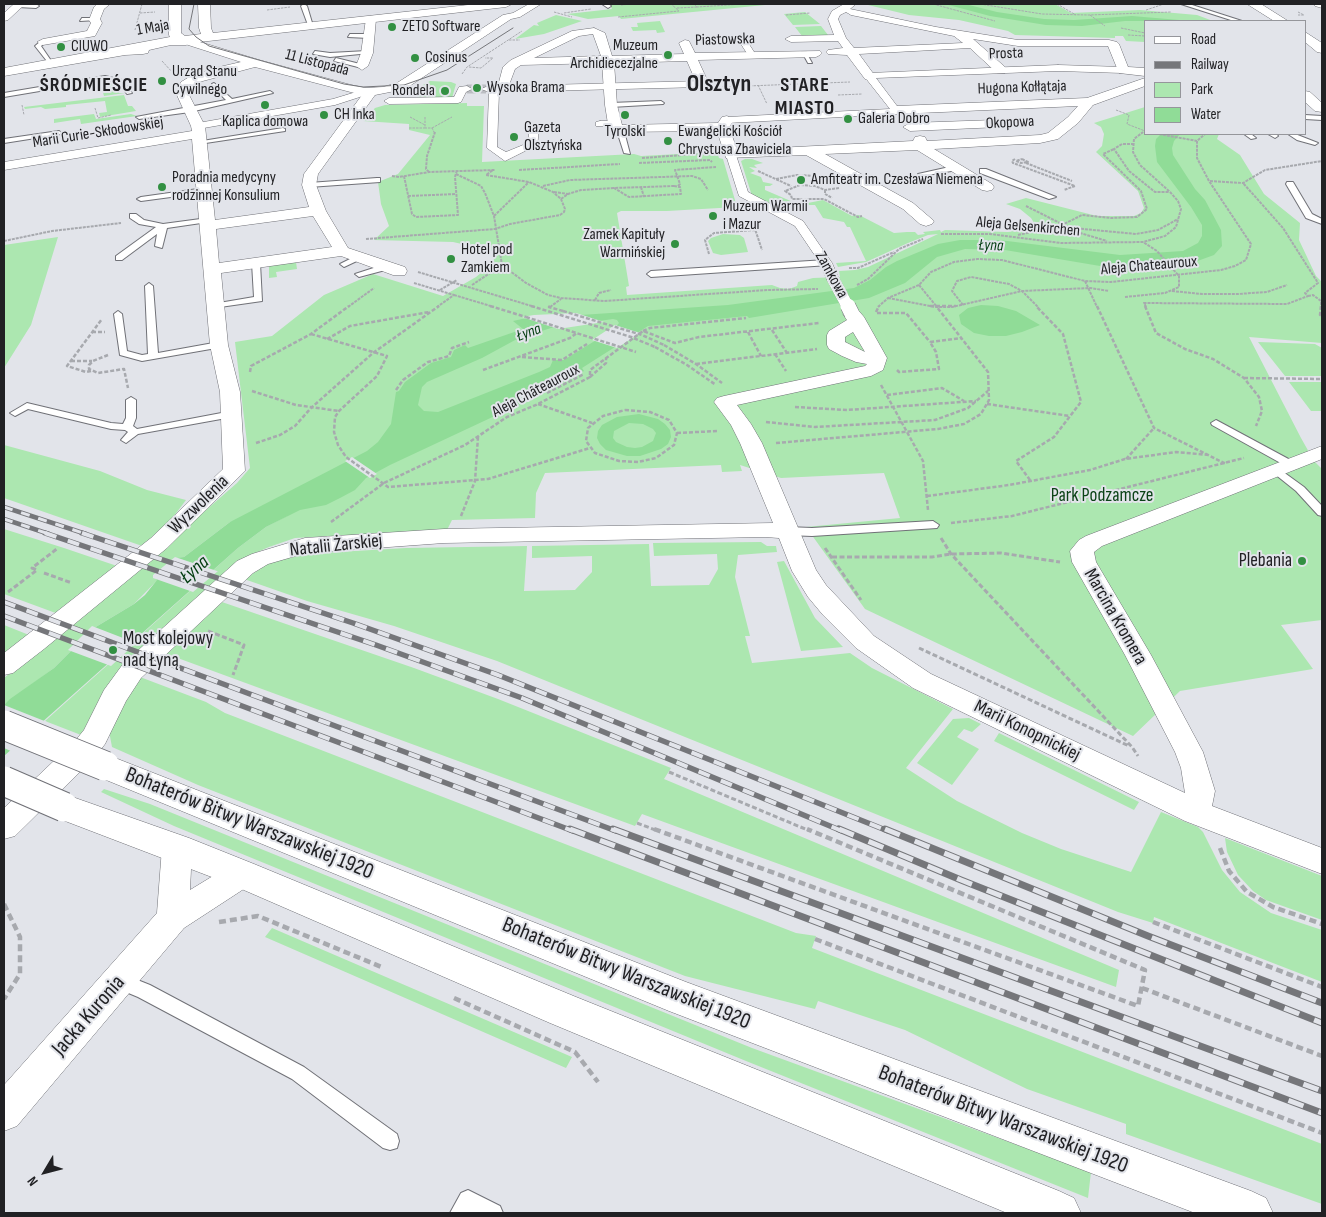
<!DOCTYPE html>
<html>
<head>
<meta charset="utf-8">
<style>
  body { margin:0 }
  #map { position:relative; width:1326px; height:1217px; overflow:hidden; background:#e2e4ea; font-family:"Sofia Sans Condensed",sans-serif }
  canvas { display:block }
  .frame { position:absolute; inset:0; border:5px solid #212124; pointer-events:none }
  .legend { position:absolute; left:1144px; top:20px; width:162px; height:115px; box-sizing:border-box; background:#e2e4ea; border:1px solid #95969b; margin:0; padding:6px 9px; list-style:none; font-size:15px; color:#212124 }
  .legend li { display:flex; align-items:center; gap:10px; height:25px }
  .legend b { width:25px; border:1px solid #95969b }
  .north { position:absolute; left:20px; top:1147px; width:50px; height:50px; -webkit-text-stroke:4px #e2e4ea; paint-order:stroke; rotate:233deg; font-size:14px; font-weight:700; line-height:20px; text-align:center; color:#212124 }
  .north::after { content:''; display:block; margin:auto; width:18px; height:22px; background:#212124; clip-path:polygon(50% 0,100% 100%,50% 72%,0 100%) }
</style>
</head>
<body>
<div id="map">
<canvas width="1326" height="1217"></canvas>
<div class="frame"></div>
<ul class="legend">
<li><b style="height:6px;background:#fff"></b>Road</li>
<li><b style="height:6px;background:#75767a"></b>Railway</li>
<li><b style="height:14px;background:#ace7b0"></b>Park</li>
<li><b style="height:14px;background:#90dc97"></b>Water</li>
</ul>
<div class="north">N</div>
</div>
<script>
const g = document.querySelector('canvas').getContext('2d');
g.lineJoin = 'round';
function fill(path, color) {
  g.fillStyle = color;
  g.fill(path, 'evenodd');
}
function shape(rows) {
  const path = new Path2D();
  for (const r of rows) {
    path.moveTo(r[0], r[1]);
    for (let i = 2; i < r.length; i += 2) path.lineTo(r[i], r[i + 1]);
  }
  return path;
}
function trace(path, color, width, dash) {
  g.strokeStyle = color;
  g.lineWidth = width;
  g.lineCap = dash ? 'butt' : 'round';
  g.setLineDash(dash || []);
  g.stroke(path);
}
function drawText(font, color, halo, rows, align = 'center') {
  g.font = font + ' "Sofia Sans Condensed",sans-serif';
  g.lineWidth = 4;
  g.setLineDash([]);
  g.textBaseline = 'middle';
  g.strokeStyle = halo;
  g.fillStyle = color;
  for (const [text, x, y, turn = 0] of rows) {
    g.save();
    g.translate(x, y);
    g.rotate((+turn || 0) * Math.PI / 180);
    g.textAlign = isNaN(turn) ? turn : align;
    if (halo) g.strokeText(text, 0, 0);
    g.fillText(text, 0, 0);
    g.restore();
  }
}
fill(shape([
  [609,4,764,4,765,5,621,19,619,16,588,19,567,14,612,9],
  [864,4,1055,4,1071,13,1140,10,1197,15,1213,21,1145,21,1145,42,1126,41,1123,36,1115,36,1115,38,1015,35,1008,31,959,20,909,15],
  [805,12,820,24,793,25,784,14],
  [556,15,582,21,544,34,515,39,534,25,539,26,537,23],
  [660,21,665,32,657,33,656,30,633,31,631,27,638,27,637,23],
  [821,26,828,35,802,36,795,27],
  [103,80,106,83,112,82,119,93,125,93,104,96,101,86,81,89,78,85],
  [430,81,451,82,456,84,452,98,416,99,423,85],
  [124,95,128,106,132,106,136,111,100,117,99,113,107,112,105,101,66,105,66,107,45,109,41,107,25,109,24,107],
  [467,103,467,106,484,106,482,162,634,154,641,156,717,152,719,158,723,159,737,207,667,211,621,211,617,213,629,286,626,287,627,295,772,285,780,288,789,289,797,286,798,282,813,278,840,277,839,271,855,270,868,267,938,234,928,235,908,243,866,262,838,267,836,263,866,261,850,227,847,227,844,222,823,218,815,205,770,205,752,196,741,161,745,159,752,159,763,163,754,165,757,168,749,167,755,171,750,173,761,177,763,182,773,184,770,186,765,186,765,190,793,202,808,203,823,200,852,216,859,215,894,233,907,232,915,232,918,235,925,234,923,232,940,230,941,232,945,230,1008,232,1036,226,1031,218,1020,209,1006,204,1026,198,1097,216,1134,216,1141,213,1144,208,1138,191,1096,152,1102,146,1104,134,1101,127,1094,123,1145,107,1145,134,1219,134,1217,139,1240,155,1264,194,1300,223,1299,240,1316,276,1322,282,1322,343,1249,337,1301,438,1314,461,1322,469,1322,620,1281,625,1313,669,1180,691,1133,736,865,609,806,527,900,518,884,473,781,478,740,465,742,471,722,472,721,465,545,473,536,493,535,518,452,520,447,530,295,538,269,547,253,554,103,695,81,735,45,721,238,548,266,527,287,516,230,522,184,557,179,558,134,604,94,628,54,668,4,705,4,678,159,551,237,483,250,468,235,342,272,336,324,295,373,274,443,296,476,277,494,262,493,251,453,242,374,240,389,226,381,204,378,182,398,174,430,135,409,130,409,124,363,121,375,108,385,105],
  [94,114,96,119,131,114,137,116,81,124,80,119,54,123,54,119],
  [723,234,740,235,744,238,748,252,721,255,713,253,708,241,711,238],
  [58,237,31,325,4,368,4,245],
  [296,262,297,269,276,272,277,277,269,278,269,265],
  [1258,342,1315,344,1322,348,1322,376,1285,376],
  [1289,382,1322,382,1322,411,1311,411],
  [4,445,100,471,147,490,186,500,168,524,145,547,4,498],
  [4,529,64,548,120,567,61,615,4,594],
  [761,542,767,546,776,546,777,552,738,555,735,577,750,636,745,636,752,663,850,653,872,668,953,709,906,768,957,801,1022,833,1061,849,1131,872,1161,812,1198,827,1203,832,1222,870,1240,892,1271,913,1322,930,1322,982,1154,917,1153,923,1118,912,497,661,394,626,307,601,244,579,269,563,303,554,406,548,527,546,524,591,575,590,592,572,592,556,532,558,532,546,649,544,651,586,709,585,718,569,717,554,654,556,653,543],
  [784,561,815,618,843,647,801,651,777,562],
  [219,601,414,668,498,699,671,768,664,779,1119,970,1116,987,642,814,635,826,164,653],
  [4,625,34,637,4,659],
  [140,677,206,702,225,713,796,933,816,936,812,948,1322,1144,1322,1204,1126,1134,1126,1124,1027,1089,905,1030,818,1001,815,1009,685,976,198,785,112,747,109,731,114,717],
  [969,718,981,724,972,732,964,729,957,737,979,749,952,785,917,763,953,719],
  [999,733,1139,802,1134,810,994,741],
  [104,789,150,804,752,1048,1091,1172,1088,1198,746,1061,174,826,101,792],
  [1225,838,1322,876,1322,920,1266,900,1253,891,1238,875,1227,852],
  [272,928,572,1057,566,1068,265,937]
]), '#ace7b0');
fill(shape([
  [945,4,965,4,997,12,1044,19,1074,20,1132,16,1191,21,1125,21,1082,26,1046,25,990,16],
  [1161,134,1180,134,1174,141,1172,148,1173,155,1195,189,1205,200,1221,230,1222,246,1214,255,1192,263,1106,267,1005,250,965,249,937,257,905,283,869,298,749,318,747,316,648,326,582,368,584,371,546,392,390,465,366,478,355,490,340,498,326,505,300,510,266,527,238,548,4,756,4,705,10,699,54,668,94,628,134,604,145,595,157,580,155,577,177,558,184,557,230,522,367,451,378,442,391,424,396,392,399,391,405,382,431,363,451,357,454,350,465,345,468,348,523,329,513,321,522,319,728,305,854,288,870,280,886,267,897,261,938,244,960,240,999,240,1120,255,1183,251,1198,243,1202,236,1202,225,1191,207,1157,162,1155,146,1156,139],
  [613,319,617,320,619,323,614,329,564,360,553,360,550,367,539,372,438,412,424,411,418,405,422,387,427,382,482,358,517,339,551,328],
  [981,305,998,306,1016,311,1040,325,1022,332,1006,336,989,336,974,333,961,324,959,315,968,308],
  [639,414,658,419,665,424,670,430,671,437,668,444,661,449,640,456,627,456,606,450,600,444,597,438,598,431,602,425,617,417],
  [629,423,643,424,653,429,656,433,653,441,642,447,635,448,627,447,616,442,613,438,614,431]
]), '#90dc97');
fill(shape([
  [576,313,604,322,558,329,522,317,534,315],
  [615,325,640,333,617,348,592,340],
  [352,457,377,474,370,478,345,461],
  [175,557,217,571,218,571,193,592,153,578,153,575],
  [92,626,136,643,111,666,68,650],
  [4,705,47,722,13,752,4,748]
]), '#e2e4ea');
trace(shape([
  [467,89,486,89]
]), '#bbbdc2', 9, [9, 4.5]);
const service = shape([
  [17,4,36,4,39,6,36,8,18,7,15,5,17,4],
  [304,4,307,6,313,26,308,25,301,6,304,4],
  [602,4,608,4,611,6,608,8,602,4],
  [1181,4,1189,4,1242,21,1234,21,1181,4],
  [82,18,94,18,97,20,80,21,82,18],
  [350,34,369,34,372,36,369,38,348,37,350,34],
  [41,41,46,42,41,46,54,65,50,65,35,46,41,41],
  [315,51,330,53,367,51,370,53,330,57,313,54,315,51],
  [802,52,806,52,812,63,808,63,802,52],
  [336,58,364,65,365,66,362,68,334,61,336,58],
  [105,76,122,80,132,93,127,94,118,82,105,80,4,97,4,93,105,76],
  [214,83,232,99,270,91,273,93,190,112,139,119,136,117,226,100,212,86,212,84,214,83],
  [661,101,664,103,663,104,611,107,608,105,611,103,661,101],
  [1305,115,1322,116,1322,120,1305,119,1305,115],
  [283,128,285,129,285,131,199,144,196,142,283,128],
  [616,128,620,128,625,135,630,154,624,153,616,128],
  [59,131,62,133,61,134,4,143,4,139,59,131],
  [1244,134,1251,134,1256,138,1251,139,1244,134],
  [1268,134,1276,134,1278,136,1275,138,1268,134],
  [1288,134,1295,134,1318,143,1315,145,1297,140,1288,134],
  [954,166,957,166,957,170,922,176,918,174,954,166],
  [980,169,986,169,1056,197,1049,199,980,173,980,169],
  [377,178,380,178,380,182,309,187,305,185,309,183,377,178],
  [1287,182,1293,182,1312,214,1322,219,1322,224,1306,218,1286,184,1287,182],
  [205,188,208,188,208,192,141,201,137,199,141,197,205,188],
  [130,214,136,214,144,220,163,224,208,218,212,220,208,222,167,228,162,248,155,246,157,234,122,260,116,260,116,256,156,227,139,224,130,218,130,214],
  [358,255,362,257,361,259,344,267,340,264,358,255],
  [256,260,260,263,262,301,213,308,213,304,254,297,252,263,256,260],
  [826,260,830,263,829,265,651,277,647,274,651,271,826,260],
  [386,264,389,265,389,269,359,277,355,274,386,264],
  [149,283,153,286,158,353,219,342,224,345,222,347,142,361,120,355,114,314,118,311,122,314,127,351,142,355,148,354,145,286,149,283],
  [131,397,136,400,136,418,133,426,137,429,232,411,237,414,232,417,138,434,126,443,121,440,128,432,125,430,111,429,28,409,15,416,10,413,27,403,111,423,123,424,126,418,126,400,131,397],
  [1216,420,1294,462,1295,464,1294,466,1286,466,1212,425,1211,423,1216,420],
  [1275,466,1304,487,1322,506,1322,516,1318,515,1296,491,1271,471,1270,469,1275,466],
  [933,521,939,525,937,528,812,536,787,535,781,531,787,527,812,528,933,521],
  [120,973,150,985,304,1067,397,1134,399,1141,397,1148,390,1150,383,1148,292,1079,138,997,114,987,112,981,114,975,120,973],
  [468,1190,500,1206,503,1213,450,1213,461,1193,468,1190]
]);
const pedestrian = shape([
  [743,38,747,41,756,55,755,57,749,57,748,55,739,41,743,38],
  [1058,65,1123,67,1128,70,1123,73,1058,71,876,78,900,110,900,114,727,123,722,120,727,117,890,109,864,76,869,73,1058,65],
  [503,80,508,83,505,86,703,81,708,84,703,87,499,92,497,147,506,152,528,143,530,126,538,126,539,128,537,148,527,150,505,161,487,148,489,92,481,89,503,80],
  [467,86,472,89,466,92,461,102,458,103,389,104,384,101,389,98,454,97,459,87,467,86],
  [366,89,369,90,369,94,335,105,198,129,193,126,198,123,333,99,366,89],
  [600,121,615,121,620,124,615,127,596,126,596,122,600,121],
  [731,152,736,155,748,192,803,221,832,263,839,279,838,282,828,282,820,263,795,226,739,196,726,155,731,152]
]);
const minor = shape([
  [14,4,25,4,8,20,4,21,4,13,14,4],
  [97,4,110,4,104,9,100,19,102,23,95,36,43,45,37,42,43,39,87,31,91,23,89,20,94,7,97,4],
  [529,4,541,4,520,17,511,19,405,89,375,95,318,174,316,185,326,211,348,248,405,267,407,271,405,275,393,275,341,256,221,273,228,345,240,392,245,471,167,548,44,649,13,673,4,675,4,653,151,538,223,469,220,392,210,345,192,139,4,170,4,162,192,131,191,126,176,93,181,82,191,76,215,68,241,62,182,43,180,41,182,39,190,39,259,60,351,85,366,88,383,87,397,83,503,15,513,13,529,4],
  [255,67,362,95,304,174,302,185,309,207,215,220,205,126,188,93,191,87,199,82,255,67],
  [313,216,332,247,219,263,216,229,313,216],
  [844,4,856,4,850,9,936,27,1018,40,1109,40,1117,42,1119,44,1128,67,1145,68,1145,76,1119,73,1108,46,1018,46,973,39,1005,67,1007,70,1005,73,997,73,970,48,859,54,875,76,869,80,865,79,847,55,828,54,826,52,828,50,843,48,838,41,791,42,785,39,791,36,834,35,828,19,832,11,844,4],
  [846,12,851,15,954,36,963,43,854,48,846,38,838,19,840,15,846,12],
  [1314,4,1322,4,1322,8,1315,6,1314,4],
  [371,16,376,19,373,53,368,66,362,70,356,66,361,53,366,19,371,16],
  [594,28,605,33,612,56,684,54,679,43,685,40,689,41,695,53,820,51,822,53,820,55,816,57,698,60,709,84,703,88,697,84,687,61,614,63,617,105,622,125,718,123,722,117,727,116,734,120,729,127,737,150,913,141,915,137,920,136,925,137,927,141,1040,135,1048,133,1068,117,1078,106,897,114,890,110,897,106,1087,98,1145,78,1145,86,1093,105,1078,123,1058,139,1040,143,934,149,992,184,994,187,992,190,987,191,982,190,917,150,825,154,913,203,934,221,932,224,926,226,920,224,903,209,806,155,726,158,717,131,613,132,608,124,605,105,602,63,521,65,515,69,509,85,501,85,499,82,503,67,511,60,572,31,594,28],
  [593,34,601,56,534,58,579,36,593,34],
  [995,120,1002,124,1000,127,910,131,903,127,910,123,995,120],
  [852,309,858,310,864,317,887,358,883,370,871,376,737,405,751,424,762,443,816,570,826,585,874,636,931,674,1185,793,1181,768,1175,752,1125,655,1072,562,1070,551,1079,540,1086,536,1322,446,1322,459,1102,546,1094,552,1096,562,1151,655,1203,752,1215,791,1212,806,1322,848,1322,874,1185,821,913,688,856,648,823,615,808,597,792,571,779,538,765,537,444,543,306,553,268,564,253,573,141,678,126,701,105,744,95,757,15,836,4,839,4,808,75,741,84,730,104,690,123,664,237,561,252,554,305,538,444,529,773,523,740,443,731,425,714,402,717,398,724,396,865,366,867,364,856,362,842,356,829,349,827,345,827,335,829,331,847,320,843,314,846,310,852,309],
  [853,332,865,352,845,342,845,337,853,332],
  [177,835,188,839,192,848,190,890,231,865,242,861,253,865,258,874,253,883,184,928,17,1126,4,1131,4,1085,157,913,162,848,166,839,177,835]
]);
const tertiary = shape([
  [169,4,181,4,181,33,185,36,201,34,199,28,198,4,210,4,211,28,213,33,477,4,512,4,506,7,191,43,186,45,171,45,149,50,148,53,143,54,125,55,4,76,4,68,170,37,169,35,169,4],
  [1247,4,1261,4,1288,21,1274,21,1247,4],
  [1305,32,1322,43,1322,53,1317,52,1305,42,1305,32],
  [1305,91,1310,92,1322,103,1322,112,1315,111,1305,102,1305,91]
]);
const secondary = shape([
  [105,754,686,982,1251,1191,1266,1198,1273,1213,1195,1213,669,1011,94,775,89,766,94,757,105,754],
  [64,794,189,838,254,864,576,997,1059,1191,1074,1198,1081,1213,1007,1213,550,1023,230,884,52,816,48,807,52,798,64,794]
]);
trace(service, '#707177', 2);
trace(pedestrian, '#707177', 1);
trace(minor, '#707177', 1);
trace(tertiary, '#707177', 1);
trace(secondary, '#707177', 1);
trace(shape([
  [694,4,697,7,743,4],
  [933,4,995,21],
  [980,4,1042,14,1089,15,1171,12],
  [1057,4,1076,15],
  [621,5,631,4],
  [677,8,697,7],
  [267,10,290,7],
  [1146,10,1164,4],
  [554,12,572,17],
  [1298,12,1304,15,1298,15],
  [140,13,155,12],
  [564,13,591,9],
  [786,15,810,13],
  [1090,15,1105,26],
  [618,17,679,11,671,4],
  [1121,28,1145,33],
  [135,30,142,4],
  [1128,35,1145,36],
  [509,40,520,40],
  [162,61,173,73],
  [469,67,481,68,493,58,485,58],
  [462,74,467,67,522,31],
  [758,85,767,104],
  [722,87,850,82],
  [838,95,862,94],
  [22,105,24,115],
  [95,108,98,118,111,115],
  [1116,110,1129,115,1127,124,1145,131],
  [410,117,425,125],
  [425,117,425,128,432,128,435,134],
  [409,128,425,128],
  [432,128,452,117],
  [1141,134,1145,131]
]), '#a7a9ae', 1, [2.5, 1]);
trace(shape([
  [1159,134,1197,141],
  [1134,144,1122,144,1114,149,1129,171,1155,192,1169,192],
  [642,158,711,153],
  [1015,159,1012,161,1013,163,1075,186,1064,190],
  [1022,159,1028,162,1021,163,1016,161,1022,159],
  [639,163,710,160,712,162],
  [1026,163,1072,181],
  [519,170,620,164],
  [758,171,791,186],
  [429,172,426,169,427,156,435,132],
  [456,174,481,186,485,193,494,216,502,265],
  [392,176,399,177,429,172,495,170],
  [404,176,412,214,416,217,458,215,455,177,457,170],
  [800,176,803,185],
  [776,179,797,175,816,176],
  [1210,181,1243,183,1265,170,1322,161],
  [543,186,570,180,692,176,701,179,708,190],
  [674,186,680,187,681,194,629,197,614,188,674,186],
  [678,186,680,184,675,170,716,167],
  [641,187,644,197],
  [839,188,825,190,815,186,800,185,785,191,791,195,792,199,824,199,858,217,862,216],
  [825,190,825,194,832,198],
  [554,192,568,194],
  [408,196,456,194],
  [561,199,568,194,581,190,614,188],
  [1026,206,1080,233,1107,241],
  [494,216,529,182],
  [753,223,762,250],
  [1073,228,1136,234,1158,230,1178,219],
  [941,234,990,234,1061,243,1143,242,1165,236,1176,227,1181,209,1178,201,1170,192,1140,165,1133,152,1134,139,1143,132],
  [1018,235,1062,225,1082,215,1111,218,1137,217,1147,209,1141,191,1103,154,1114,149],
  [366,239,495,229,510,224,560,215,564,212,565,209,561,199,553,192,529,182,486,175,493,170],
  [4,241,52,231,121,223],
  [709,254,705,240,714,233,755,230],
  [502,265,526,283,548,295,561,298,604,301,768,290,818,289],
  [849,268,858,268,894,252],
  [418,272,535,307],
  [1085,281,1097,307],
  [414,283,454,295,437,307],
  [472,285,502,265],
  [857,285,868,279,899,249,923,239],
  [919,285,937,307],
  [440,290,457,280],
  [1172,291,1202,294,1238,294,1267,292,1287,285],
  [454,295,494,307],
  [1308,296,1313,295,1321,301,1321,307],
  [1125,297,1165,293,1179,287,1179,276,1157,251,1143,242],
  [888,298,935,307,952,307,1022,291,1090,288,1109,291],
  [595,300,599,293,611,290],
  [963,305,952,291,957,281,971,277,1009,284,1022,291,1038,307],
  [348,307,374,288],
  [550,307,561,299],
  [878,307,888,298,919,285,931,272,954,262,977,259,1002,260,1085,281,1111,282,1221,270,1235,266,1246,260,1251,244,1209,181,1197,158,1197,141,1205,134],
  [1146,307,1144,303,1287,304,1308,296,1305,293,1318,283,1283,228,1243,183]
]), '#a7a9ae', 2, [3, 1]);
trace(shape([
  [490,306,526,317],
  [531,306,554,313],
  [550,306,549,307,563,311],
  [930,306,956,306],
  [1097,306,1154,428,1226,464],
  [1145,306,1156,333,1185,349,1213,359,1244,378,1259,397,1262,411,1256,426],
  [1321,306,1320,315,1322,316],
  [876,312,879,306],
  [877,313,906,313,930,342],
  [772,330,787,353],
  [643,331,650,328,746,318],
  [92,332,105,332],
  [748,332,761,356],
  [311,334,387,356,377,376,339,411,335,417,334,432,338,445,346,457,388,487,488,479,590,448],
  [327,339,350,326,429,312],
  [664,345,696,364,722,383],
  [655,347,687,365,716,385],
  [775,354,786,371],
  [108,355,93,361,89,365,89,369,98,373,124,369,128,388],
  [522,357,562,360,587,344],
  [71,361,92,361],
  [696,364,817,349],
  [483,370,570,338,577,333],
  [897,370,899,372,939,369,936,352,930,342,962,338],
  [91,371,86,372,67,366,102,319],
  [250,372,251,366,311,334,349,306],
  [590,377,606,363,606,358],
  [1244,378,1322,379],
  [881,385,923,461,928,510],
  [396,390,403,380,428,362,449,356,452,348,469,342],
  [252,391,296,405,339,411],
  [547,393,584,374],
  [887,395,942,388,964,401],
  [538,404,592,423],
  [987,404,1070,416],
  [795,407,847,410,976,401],
  [625,410,650,412,669,420,677,433,674,445,656,458,638,462,619,461,595,453,586,441,588,428,603,416,625,410],
  [766,422,815,427,935,420,968,408,988,391],
  [677,433,718,431],
  [256,443,280,435,295,426,311,408,373,353,439,306],
  [776,443,938,429,964,424,981,414,989,400,988,372,936,306],
  [1126,459,1154,428],
  [1030,480,1016,461,1054,437,1081,402,1063,334,1036,306],
  [927,496,1009,485,1090,470,1125,459,1176,452,1209,455],
  [461,516,475,481,478,437],
  [331,522,384,483,465,445,507,417,538,404,590,377,590,370,643,331,675,343,699,337,819,323],
  [951,523,1012,516,1244,458]
]), '#a7a9ae', 2.5, [4, 2]);
trace(shape([
  [941,538,951,554,1132,747,1138,756],
  [825,548,861,600],
  [832,557,932,557,951,554,1001,553,1060,562],
  [44,573,72,583],
  [8,592,37,570,32,568,58,548],
  [208,631,244,645,233,675],
  [919,648,1129,746],
  [669,772,810,831],
  [637,823,658,831]
]), '#a7a9ae', 3, [5, 2.5]);
trace(shape([
  [654,829,1138,1006,1145,970,807,829],
  [1220,848,1229,871,1247,892,1273,907,1322,924],
  [4,904,20,937,20,974,4,999],
  [219,922,258,916,384,968],
  [1153,922,1322,987],
  [815,939,1322,1133],
  [1142,988,1322,1056],
  [454,998,575,1052,598,1082]
]), '#a7a9ae', 4.5, [7, 4]);
fill(service, '#fff');
fill(pedestrian, '#fff');
fill(minor, '#fff');
fill(tertiary, '#fff');
fill(secondary, '#fff');
trace(shape([
  [194,4,189,29,196,37,209,46,344,84,363,87,404,85,447,70,513,28]
]), '#75767a', 1);
const railFar2 = shape([
  [4,507,86,534],
  [4,519,49,534]
]);
const railFar1 = shape([
  [45,533,376,645,522,698,842,831],
  [82,533,353,623,498,675,888,831],
  [4,602,616,831],
  [4,616,573,831]
]);
const rail = shape([
  [570,829,1322,1113],
  [613,829,1322,1091],
  [839,829,961,880,1322,1023],
  [885,829,1148,936,1322,1003]
]);
trace(railFar2, '#75767a', 4.5);
trace(railFar1, '#75767a', 5.5);
trace(rail, '#75767a', 7);
trace(railFar2, '#e2e4ea', 3, [9]);
trace(railFar1, '#e2e4ea', 4, [12]);
trace(rail, '#e2e4ea', 5, [16]);
const pedestrianBridgeFar1 = shape([
  [833,279,848,307]
]);
const pedestrianBridge = shape([
  [848,306,852,314]
]);
const secondaryBridge = shape([
  [4,725,105,766],
  [4,781,64,807]
]);
trace(pedestrianBridgeFar1, '#707177', 12, []);
trace(pedestrianBridge, '#707177', 16, []);
trace(secondaryBridge, '#707177', 31, []);
trace(shape([
  [563,311,642,335,664,345],
  [554,313,631,337,655,347],
  [526,317,636,352]
]), '#a7a9ae', 2.5, [4, 2]);
trace(pedestrianBridgeFar1, '#fff', 12);
trace(pedestrianBridge, '#fff', 15);
trace(secondaryBridge, '#fff', 29);
for (const [x, y, r, color] of [
  [392,27,5,"#329042"],
  [61,47,5,"#329042"],
  [668,55,5,"#329042"],
  [415,58,5,"#329042"],
  [162,81,5,"#329042"],
  [477,88,5,"#329042"],
  [445,91,5,"#329042"],
  [265,105,5,"#329042"],
  [324,115,5,"#329042"],
  [625,115,5,"#329042"],
  [848,119,5,"#329042"],
  [514,137,5,"#329042"],
  [668,141,5,"#329042"],
  [801,180,5,"#329042"],
  [162,187,5,"#329042"],
  [713,216,5,"#329042"],
  [675,244,5,"#329042"],
  [451,259,5,"#329042"],
  [1302,561,5,"#329042"],
  [113,650,5,"#329042"]
]) {
  const dot = new Path2D();
  dot.arc(x, y, r, 0, 2 * Math.PI);
  g.fillStyle = color;
  g.fill(dot);
  trace(dot, '#e2e4ea', 2);
}
drawText('16px', '#212124', '#e2e4ea', [
  ["ZETO Software",402,27],
  ["Muzeum",658,46,"right"],
  ["Archidiecezjalne",658,64,"right"],
  ["CIUWO",71,47],
  ["Cosinus",425,58],
  ["Urząd Stanu",172,72],
  ["Cywilnego",172,90],
  ["Wysoka Brama",487,88],
  ["Rondela",435,91,"right"],
  ["CH Inka",334,115],
  ["Galeria Dobro",858,119],
  ["Kaplica domowa",265,122,"center"],
  ["Gazeta",524,128],
  ["Olsztyńska",524,146],
  ["Tyrolski",625,132,"center"],
  ["Ewangelicki Kościół",678,132],
  ["Chrystusa Zbawiciela",678,150],
  ["Poradnia medycyny",172,178],
  ["rodzinnej Konsulium",172,196],
  ["Amfiteatr im. Czesława Niemena",811,180],
  ["Muzeum Warmii",723,207],
  ["i Mazur",723,225],
  ["Zamek Kapituły",665,235,"right"],
  ["Warmińskiej",665,253,"right"],
  ["Hotel pod",461,250],
  ["Zamkiem",461,268]
], 'left');
drawText('16px', '#212124', '#e2e4ea', [
  ["1 Maja",153,28,-10],
  ["Piastowska",725,40,-2],
  ["Prosta",1006,54,-2],
  ["11 Listopada",317,63,15],
  ["Hugona Kołłątaja",1022,88,-2],
  ["Okopowa",1010,123,-3],
  ["Marii Curie-Skłodowskiej",98,133,-9],
  ["Aleja Gelsenkirchen",1028,227,5],
  ["Aleja Chateauroux",1149,266,-5],
  ["Zamkowa",831,275,61],
  ["Aleja Châteauroux",536,391,-28]
]);
drawText('italic 16px', '#003b0e', '#e2e4ea', [
  ["Łyna",991,246,2],
  ["Łyna",529,333,-20]
]);
drawText('19px', '#0b4317', '#e2e4ea', [
  ["Park Podzamcze",1102,496]
]);
drawText('19px', '#212124', '#e2e4ea', [
  ["Wyzwolenia",199,505,-44],
  ["Natalii Żarskiej",336,546,-6],
  ["Marcina Kromera",1115,617,60],
  ["Marii Konopnickiej",1027,731,26]
]);
drawText('19px', '#212124', '#e2e4ea', [
  ["Plebania",1292,561],
  ["Most kolejowy",123,639,"left"],
  ["nad Łyną",123,661,"left"]
], 'right');
g.letterSpacing = '1px';
drawText('bold 20px', '#212124', '#e2e4ea', [
  ["ŚRÓDMIEŚCIE",94,86],
  ["STARE",805,86],
  ["MIASTO",805,109]
]);
g.letterSpacing = '0px';
drawText('italic 20px', '#003b0e', '#e2e4ea', [
  ["Łyna",195,570,-41]
]);
drawText('22px', '#212124', '#e2e4ea', [
  ["Bohaterów Bitwy Warszawskiej 1920",249,824,22],
  ["Bohaterów Bitwy Warszawskiej 1920",626,974,22],
  ["Jacka Kuronia",89,1016,-49],
  ["Bohaterów Bitwy Warszawskiej 1920",1003,1120,21]
]);
drawText('bold 24px', '#212124', '#e2e4ea', [
  ["Olsztyn",719,85]
]);
</script>
</body>
</html>
